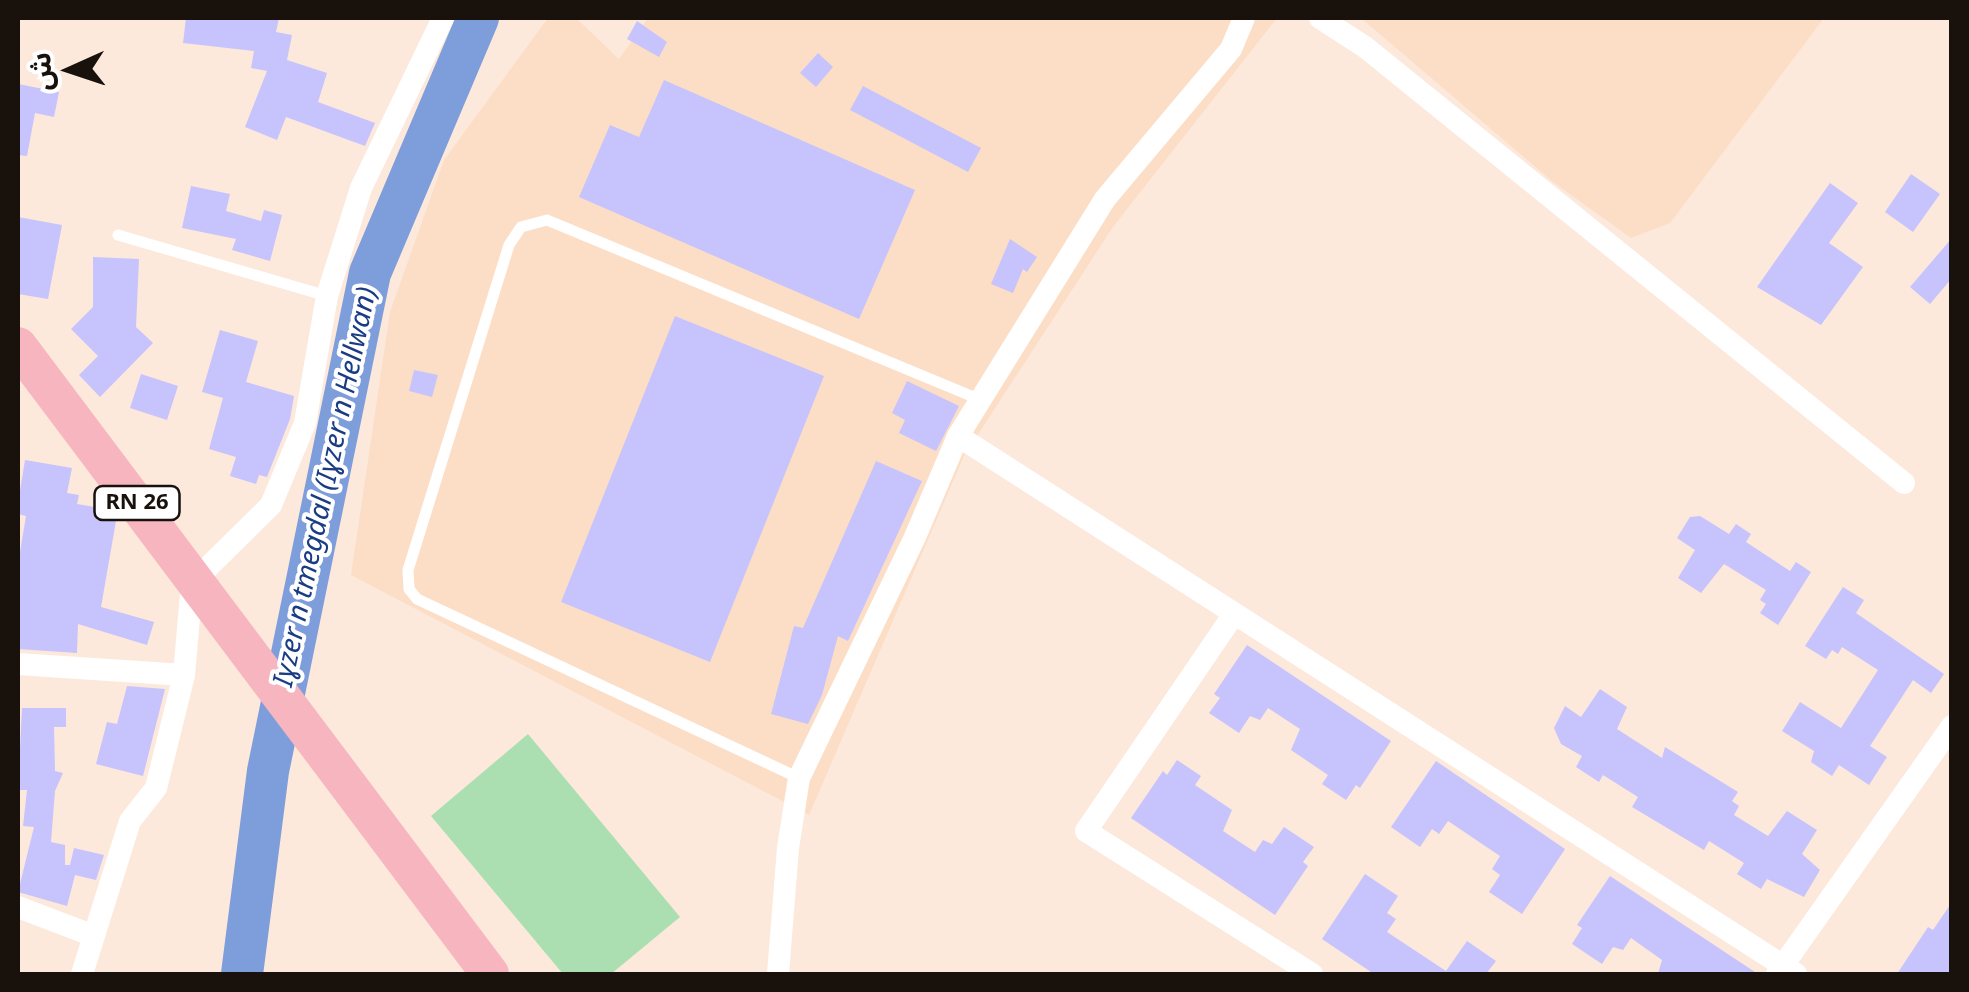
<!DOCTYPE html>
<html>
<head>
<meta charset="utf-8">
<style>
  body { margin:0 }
  #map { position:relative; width:1969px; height:992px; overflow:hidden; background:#fce9db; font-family:"Noto Sans","Noto Sans Arabic",sans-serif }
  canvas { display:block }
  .frame { position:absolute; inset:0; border:20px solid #19110b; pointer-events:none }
  .north { position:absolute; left:20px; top:20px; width:100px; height:100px; -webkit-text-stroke:8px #fff; paint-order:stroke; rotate:267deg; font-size:28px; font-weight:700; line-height:40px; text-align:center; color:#19110b }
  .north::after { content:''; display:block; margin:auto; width:35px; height:45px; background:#19110b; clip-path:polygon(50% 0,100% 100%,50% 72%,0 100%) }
</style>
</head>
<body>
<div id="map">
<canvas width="1969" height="992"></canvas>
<div class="frame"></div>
<div class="north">ش</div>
</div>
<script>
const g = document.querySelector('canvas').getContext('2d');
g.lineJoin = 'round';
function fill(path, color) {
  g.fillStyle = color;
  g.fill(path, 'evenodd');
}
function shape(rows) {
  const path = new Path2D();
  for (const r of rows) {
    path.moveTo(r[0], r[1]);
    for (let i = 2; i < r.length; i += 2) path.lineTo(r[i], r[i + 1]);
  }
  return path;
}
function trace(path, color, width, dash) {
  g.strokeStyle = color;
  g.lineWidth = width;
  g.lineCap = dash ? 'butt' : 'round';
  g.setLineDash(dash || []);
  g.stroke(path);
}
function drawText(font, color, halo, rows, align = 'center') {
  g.font = font + ' "Noto Sans",sans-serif';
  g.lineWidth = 8;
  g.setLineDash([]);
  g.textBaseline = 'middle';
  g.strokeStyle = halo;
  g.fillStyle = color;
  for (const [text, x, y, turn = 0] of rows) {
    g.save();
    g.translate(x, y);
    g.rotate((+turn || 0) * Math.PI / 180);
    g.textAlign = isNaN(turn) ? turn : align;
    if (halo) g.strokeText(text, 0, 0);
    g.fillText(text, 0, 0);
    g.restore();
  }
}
fill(shape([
  [548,18,576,18,619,59,648,18,1277,18,1113,227,964,456,809,815,351,575,390,312,444,160],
  [1361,18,1824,18,1670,223,1631,238,1553,182]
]), '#fcdec7');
fill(shape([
  [528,734,680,917,611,974,563,974,431,816]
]), '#abdfb2');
trace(shape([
  [242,974,268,771,370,273,478,18]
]), '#7d9ddb', 42);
fill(shape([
  [186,18,279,18,276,32,292,35,287,60,327,73,318,102,375,123,365,146,286,117,277,140,245,127,267,71,251,68,254,51,183,43],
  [637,21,667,42,659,57,627,39],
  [818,53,833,67,816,87,800,73],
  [664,80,915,190,859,319,579,197,610,125,639,137],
  [18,84,59,92,54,117,35,113,27,156,18,155],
  [863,86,981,148,968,172,850,110],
  [1911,174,1940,194,1913,232,1885,212],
  [1830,183,1858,203,1829,243,1863,267,1821,325,1757,287],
  [191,186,230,194,226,211,261,221,264,210,282,215,270,261,232,250,236,239,182,228],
  [18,217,62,225,48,299,18,294],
  [1952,238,1952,278,1930,304,1910,287],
  [1010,239,1037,257,1027,272,1023,269,1013,293,991,284],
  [93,257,139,259,136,327,153,343,100,397,79,375,98,356,71,329,93,307],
  [675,316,824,376,710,662,561,602],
  [220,330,258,341,246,382,294,396,290,419,267,477,259,475,256,484,230,476,236,457,209,449,223,398,202,392],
  [414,370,438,375,432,397,409,391],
  [141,374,178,386,167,420,130,408],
  [907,381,959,406,936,451,899,433,905,420,892,413],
  [25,460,72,468,67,493,79,495,77,504,113,510,117,515,101,607,154,622,147,645,78,624,77,653,18,649,18,564,26,516,18,514,18,503],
  [876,461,922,481,848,641,838,636,822,695,808,724,771,714,794,626,803,628],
  [1700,516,1729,534,1736,524,1751,534,1746,542,1790,571,1796,562,1811,572,1778,625,1760,613,1766,604,1760,600,1766,590,1724,564,1701,593,1678,578,1695,550,1677,538,1690,517],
  [1843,587,1864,600,1856,613,1944,674,1931,693,1913,680,1870,746,1887,757,1869,785,1839,765,1832,776,1811,762,1814,751,1782,731,1800,702,1841,728,1878,670,1842,647,1838,654,1832,650,1826,659,1805,646],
  [1247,645,1391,741,1360,788,1356,785,1346,800,1322,784,1328,775,1291,750,1300,729,1268,708,1260,720,1250,716,1239,733,1209,713,1220,698,1214,694],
  [127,686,165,689,143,776,96,764,107,722,117,724],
  [1600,689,1627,707,1617,729,1662,758,1665,747,1738,792,1732,801,1739,806,1734,815,1768,836,1787,811,1817,830,1802,854,1820,870,1804,897,1767,879,1761,889,1737,874,1744,863,1709,841,1704,850,1632,807,1638,797,1603,775,1599,782,1576,767,1582,756,1561,744,1554,728,1565,706,1581,717],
  [22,708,66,708,66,727,54,727,55,771,63,773,55,791,51,842,65,845,65,865,70,865,74,848,104,855,96,880,75,875,67,906,18,892,34,827,23,826,27,790,18,790],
  [1177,760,1201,776,1195,785,1232,810,1223,831,1255,852,1263,840,1272,844,1284,827,1314,847,1303,862,1308,866,1275,915,1131,818,1163,771,1167,775],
  [1436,761,1565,849,1522,914,1489,892,1500,875,1492,869,1500,856,1448,821,1439,834,1432,829,1420,847,1391,827],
  [1365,874,1398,896,1387,913,1396,919,1387,932,1446,971,1467,941,1496,961,1486,974,1374,974,1322,939],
  [1610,876,1758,974,1658,974,1662,960,1631,938,1623,950,1613,947,1602,964,1572,944,1582,928,1577,925],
  [1952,902,1952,974,1897,974,1928,927,1933,930]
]), '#c7c3fc');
trace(shape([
  [118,235,327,296],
  [799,778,417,599,409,589,408,570,509,245,521,227,547,220,981,400]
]), '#fff', 11);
trace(shape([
  [1320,18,1365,47,1904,483],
  [958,436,1796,974],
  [1234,614,1086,831,1312,974],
  [18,664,184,675],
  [18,907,94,936],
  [82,974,130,821,156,788,184,675,192,583,271,505,305,423,327,296,361,188,443,18],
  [778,974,788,848,799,778,915,537,958,436,1105,199,1231,49,1244,18],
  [1777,974,1952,726]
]), '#fff', 22);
trace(shape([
  [18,346,490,974]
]), '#f7b5c0', 38);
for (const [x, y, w] of [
  [137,503,85]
]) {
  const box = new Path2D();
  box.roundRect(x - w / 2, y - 17, w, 34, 8);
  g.fillStyle = '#fff';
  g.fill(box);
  trace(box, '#19110b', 2.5);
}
drawText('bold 22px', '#19110b', null, [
  ["RN 26",137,503]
]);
drawText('italic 28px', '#1a3c84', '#fff', [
  ["Iɣzer n tmegdal (Iɣzer n Hellwan)",326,487,-78]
]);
</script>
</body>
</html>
